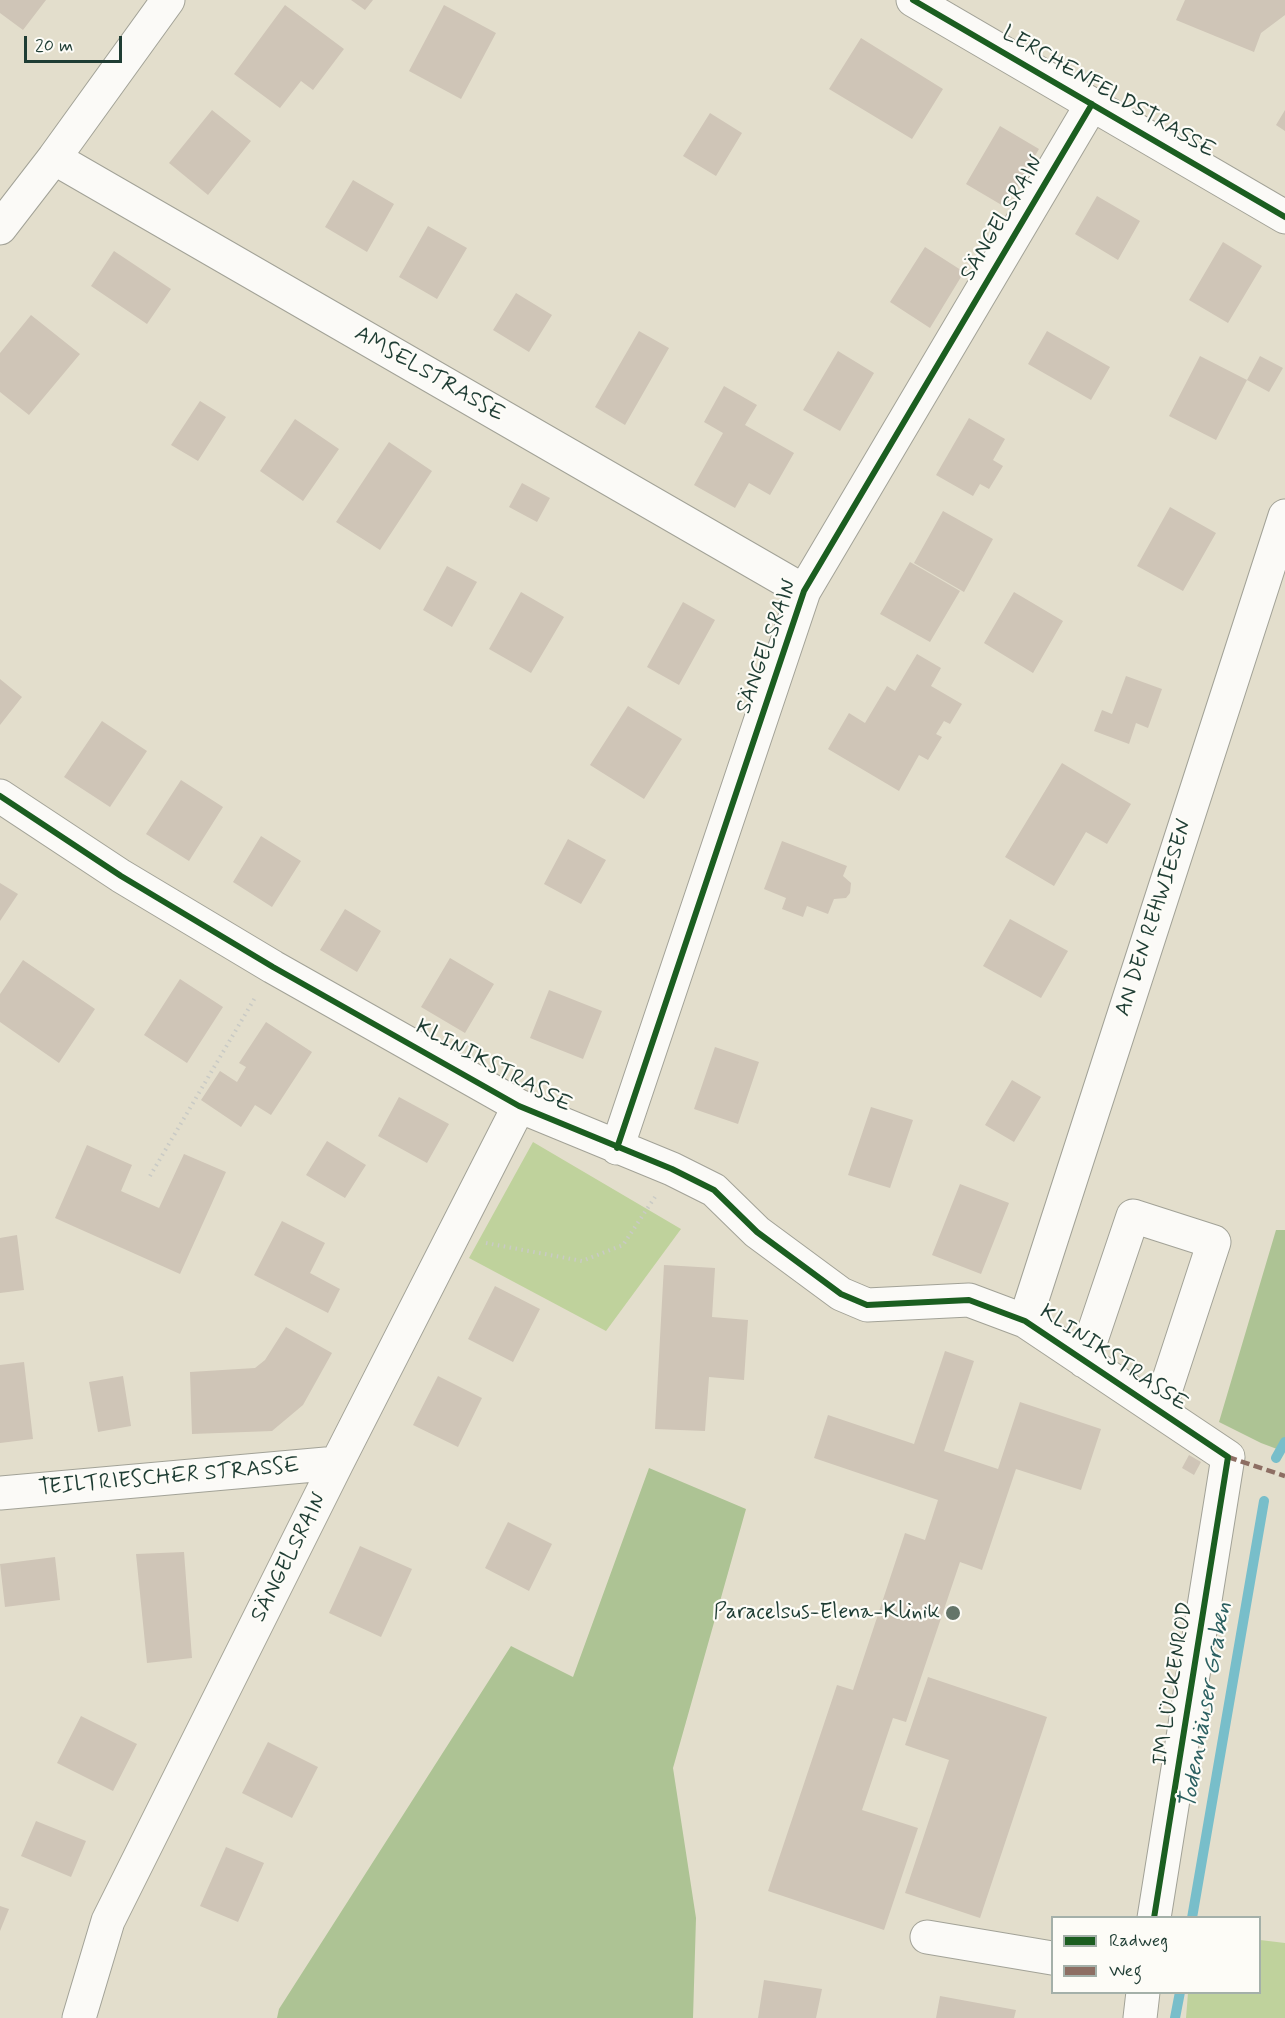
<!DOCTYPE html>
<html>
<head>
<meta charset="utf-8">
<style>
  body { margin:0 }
  #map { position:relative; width:1285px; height:2018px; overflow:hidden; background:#e3decc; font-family:Mynerve,sans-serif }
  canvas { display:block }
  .legend { position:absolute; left:1051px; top:1916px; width:210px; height:78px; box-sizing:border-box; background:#fdfcf7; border:2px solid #a4b0a9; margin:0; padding:8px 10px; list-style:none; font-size:18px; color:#1f3d34 }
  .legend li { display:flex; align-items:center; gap:12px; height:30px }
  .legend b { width:30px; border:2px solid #a4b0a9 }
  .scale { position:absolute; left:24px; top:36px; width:98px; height:27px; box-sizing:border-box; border:3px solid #1f3d34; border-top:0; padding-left:8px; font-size:18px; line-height:21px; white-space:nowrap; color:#1f3d34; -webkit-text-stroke:4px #fdfcf7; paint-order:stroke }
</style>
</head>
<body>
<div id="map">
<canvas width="1285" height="2018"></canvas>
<ul class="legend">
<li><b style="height:8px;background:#1b5e20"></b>Radweg</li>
<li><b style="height:8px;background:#8d6e63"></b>Weg</li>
</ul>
<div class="scale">20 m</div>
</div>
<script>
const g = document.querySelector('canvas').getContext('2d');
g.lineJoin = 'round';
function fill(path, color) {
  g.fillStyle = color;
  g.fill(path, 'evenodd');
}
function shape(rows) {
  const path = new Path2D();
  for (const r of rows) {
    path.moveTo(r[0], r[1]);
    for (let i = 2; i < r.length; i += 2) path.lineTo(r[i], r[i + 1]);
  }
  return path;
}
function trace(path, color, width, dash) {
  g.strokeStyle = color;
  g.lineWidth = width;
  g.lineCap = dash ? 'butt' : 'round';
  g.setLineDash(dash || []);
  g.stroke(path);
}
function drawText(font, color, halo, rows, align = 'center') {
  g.font = font + ' Mynerve,sans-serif';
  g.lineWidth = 4.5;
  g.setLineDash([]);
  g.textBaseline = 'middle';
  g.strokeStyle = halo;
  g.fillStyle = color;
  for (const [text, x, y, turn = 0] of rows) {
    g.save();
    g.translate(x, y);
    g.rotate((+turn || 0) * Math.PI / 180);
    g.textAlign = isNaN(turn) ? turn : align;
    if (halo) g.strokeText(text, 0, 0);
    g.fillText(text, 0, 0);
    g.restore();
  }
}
fill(shape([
  [533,1142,681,1229,606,1331,469,1258],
  [1260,1940,1285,1943,1285,2018,1186,2018,1188,1993,1260,1992]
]), '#bfd29c');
fill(shape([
  [1276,1230,1285,1230,1285,1452,1261,1443,1219,1422],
  [649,1468,746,1509,673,1768,696,1918,693,2018,277,2018,279,2009,511,1646,573,1677]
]), '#adc394');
trace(shape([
  [1276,1458,1285,1442],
  [1192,1918,1264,1501],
  [1175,2018,1180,1992]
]), '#78beca', 10);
fill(shape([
  [0,0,46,0,23,30,0,13],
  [351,0,373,0,365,10],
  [1185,0,1285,0,1285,15,1261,33,1254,52,1176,20],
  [285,5,344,49,313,90,301,81,280,108,234,74],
  [444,5,496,33,461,99,409,71],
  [861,38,943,89,912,139,829,89],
  [212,110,251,141,208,195,169,163],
  [1285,110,1285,131,1276,125],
  [710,113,742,133,716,176,683,156],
  [1000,126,1039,149,1005,207,966,184],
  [353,180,394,204,367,252,325,227],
  [1097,196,1140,221,1118,260,1075,234],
  [428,226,467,248,437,299,399,277],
  [1223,242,1262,266,1228,323,1189,300],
  [925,247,964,272,930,328,890,302],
  [114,251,171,289,147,324,91,286],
  [516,293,552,315,529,352,493,330],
  [31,315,80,354,29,415,0,392,0,353],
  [639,331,669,348,625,425,595,407],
  [1047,331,1110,367,1091,400,1028,364],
  [838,351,874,373,840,431,803,410],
  [1200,356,1247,380,1216,440,1169,416],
  [1260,356,1283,368,1269,392,1247,380],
  [724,386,757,405,745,425,794,453,770,495,749,483,735,508,694,485,723,433,704,422],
  [200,401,226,417,198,461,171,445],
  [969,418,1005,439,993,460,1003,466,989,489,980,484,973,496,936,475],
  [295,419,339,449,303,501,260,471],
  [389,442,432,471,380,550,336,522],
  [522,483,550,498,537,522,509,507],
  [1170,507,1216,533,1183,591,1137,566],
  [943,511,993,539,964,592,914,563],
  [910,562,960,591,930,642,880,614],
  [447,566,477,582,452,627,423,610],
  [521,592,564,617,531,673,489,649],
  [1014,592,1063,621,1033,673,984,643],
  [683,602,715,620,679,685,647,667],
  [917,654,941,668,931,686,962,704,950,724,944,721,936,734,942,737,928,760,919,755,899,791,828,749,849,713,865,723,887,686,895,691],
  [1126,676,1162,689,1148,728,1136,723,1129,744,1094,731,1102,710,1112,714],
  [0,679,22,697,0,725],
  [628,706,682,739,644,799,590,765],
  [102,721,147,751,110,807,64,777],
  [1062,763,1131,804,1107,844,1086,832,1054,886,1005,857],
  [181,780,223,807,189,861,146,834],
  [261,836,301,861,272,907,233,882],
  [568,839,606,860,581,904,544,884],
  [782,841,847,866,843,876,851,883,850,893,846,898,834,899,828,914,807,906,803,917,782,909,786,898,764,889],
  [0,883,18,894,0,921],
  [345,909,381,931,357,972,320,950],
  [1010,919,1068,951,1041,998,983,966],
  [450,958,494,984,465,1033,421,1007],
  [23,960,95,1009,59,1063,0,1022,0,994],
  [180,979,223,1007,187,1063,144,1035],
  [549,990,602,1011,583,1059,530,1038],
  [266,1022,312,1052,271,1115,255,1105,241,1127,201,1100,220,1071,237,1082,246,1067,239,1063],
  [715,1047,759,1062,738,1124,694,1109],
  [1012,1080,1041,1097,1014,1142,985,1125],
  [399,1097,449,1124,427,1163,378,1136],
  [871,1107,913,1120,890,1188,848,1175],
  [327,1141,366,1165,345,1198,306,1175],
  [87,1145,132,1165,121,1191,159,1208,184,1154,226,1172,180,1274,55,1218],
  [960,1184,1009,1203,981,1274,932,1255],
  [282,1221,325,1243,310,1273,340,1289,328,1313,254,1275],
  [17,1235,24,1290,0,1293,0,1238],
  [664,1265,715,1268,712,1317,748,1320,744,1380,709,1377,705,1431,655,1429],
  [495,1286,540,1309,513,1362,468,1339],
  [286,1327,332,1353,303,1405,272,1431,192,1434,190,1372,255,1368,265,1360],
  [945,1351,974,1361,944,1451,998,1469,1020,1402,1101,1429,1081,1490,1016,1469,982,1570,960,1562,906,1722,893,1718,862,1810,918,1828,884,1930,768,1891,837,1685,853,1690,905,1533,925,1540,938,1500,814,1458,828,1415,914,1444],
  [24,1362,33,1439,0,1443,0,1365],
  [123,1376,131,1426,98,1432,89,1382],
  [438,1376,482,1398,458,1447,413,1425],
  [1189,1455,1201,1462,1194,1475,1182,1468],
  [508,1522,552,1544,529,1591,485,1568],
  [360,1546,412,1569,381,1637,329,1613],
  [184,1552,192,1658,147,1663,136,1554],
  [55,1557,60,1600,5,1607,0,1564],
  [928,1677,1047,1717,980,1918,905,1893,949,1760,905,1745],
  [81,1716,137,1744,113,1791,57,1763],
  [268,1742,318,1767,292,1818,242,1793],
  [36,1821,86,1841,71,1877,21,1856],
  [226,1847,264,1863,238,1922,200,1906],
  [0,1906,9,1909,0,1931],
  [764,1980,822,1989,816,2018,758,2018],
  [940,1996,1016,2010,1014,2018,936,2018]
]), '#cfc5b7');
const minor = shape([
  [913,0,1285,217],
  [54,158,804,591],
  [0,228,54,158,168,0],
  [0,796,121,876,273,967,519,1106,672,1169,714,1190,757,1232,841,1294,867,1305,969,1300,1025,1321,1228,1457,1154,1918],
  [617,1148,804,591,1092,104],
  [1025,1321,1285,516],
  [1084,1361,1133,1216,1214,1242,1159,1410],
  [0,1493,337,1463],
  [927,1937,1052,1958],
  [79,2018,108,1921,337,1463,519,1106],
  [1140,2018,1143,1992]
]);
trace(minor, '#a2a297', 35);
trace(shape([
  [150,1176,256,996],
  [486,1243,582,1261,623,1245,655,1197]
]), '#c9cac5', 4, [1.5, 4.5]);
trace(minor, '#fbfaf7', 33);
trace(shape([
  [1228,1457,1285,1476]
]), '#8d6e63', 4.5, [9, 4.5]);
trace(shape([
  [913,0,1285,217],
  [0,796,121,876,273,967,519,1106,672,1169,714,1190,757,1232,841,1294,867,1305,969,1300,1025,1321,1228,1457,1154,1918],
  [617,1148,804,591,1092,104]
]), '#1b5e20', 6);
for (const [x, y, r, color] of [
  [953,1613,8,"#647569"]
]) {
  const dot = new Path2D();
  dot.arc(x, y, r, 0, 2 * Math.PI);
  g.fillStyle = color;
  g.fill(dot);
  trace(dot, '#fdfcf7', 2);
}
drawText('22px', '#1f3d34', '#fdfcf7', [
  ["LERCHENFELDSTRASSE",1108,93,30],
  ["SÄNGELSRAIN",1003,219,-59],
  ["AMSELSTRASSE",429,375,30],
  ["SÄNGELSRAIN",768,647,-70],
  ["AN DEN REHWIESEN",1155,918,-72],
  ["KLINIKSTRASSE",493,1067,28],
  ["KLINIKSTRASSE",1113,1359,34],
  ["TEILTRIESCHER STRASSE",169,1478,-5],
  ["SÄNGELSRAIN",290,1558,-63],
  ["IM LÜCKENROD",1174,1684,-81]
]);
drawText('22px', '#1f3d34', '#fdfcf7', [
  ["Paracelsus-Elena-Klinik",940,1613]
], 'right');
drawText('italic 24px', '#2c6061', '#fdfcf7', [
  ["Todenhäuser Graben",1207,1706,-80]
]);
</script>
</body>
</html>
